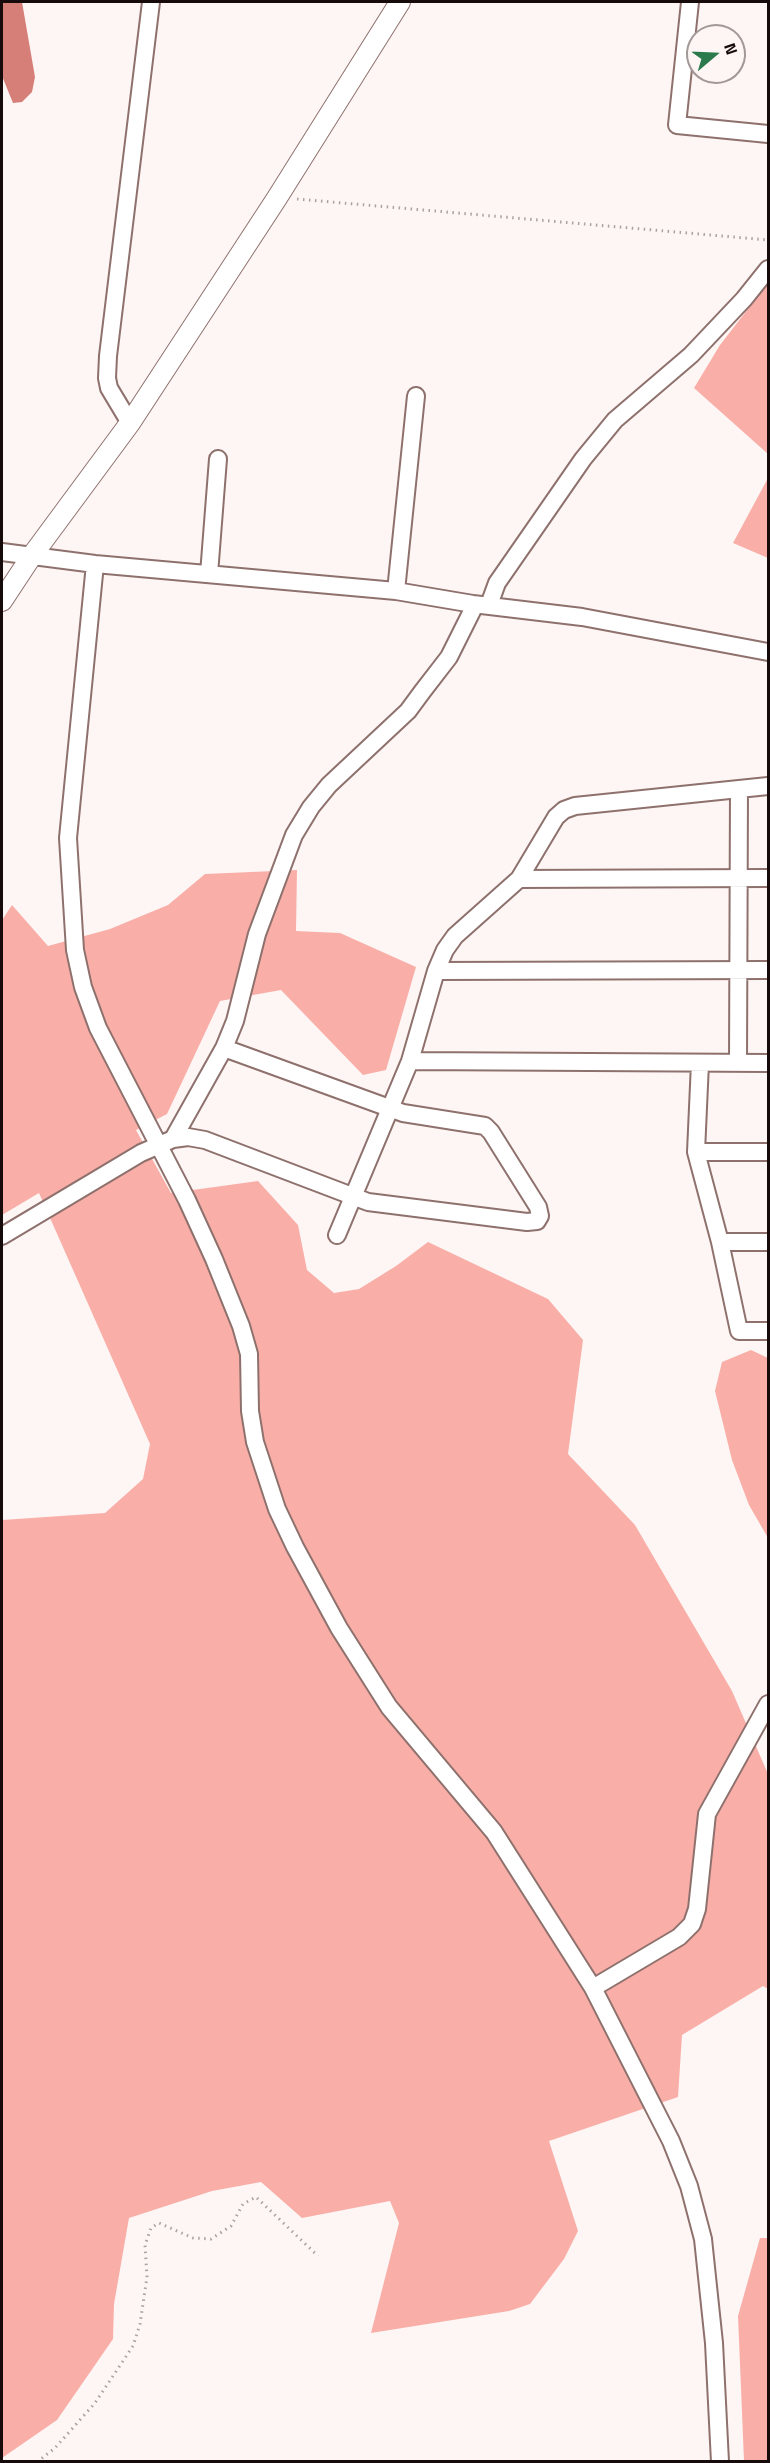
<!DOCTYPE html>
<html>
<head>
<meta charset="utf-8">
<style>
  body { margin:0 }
  #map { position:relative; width:770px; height:2463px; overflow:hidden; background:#fdf6f5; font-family:"Titillium Web",sans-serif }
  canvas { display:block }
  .frame { position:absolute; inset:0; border:3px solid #160b0a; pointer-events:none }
  .north { position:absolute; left:686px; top:24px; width:60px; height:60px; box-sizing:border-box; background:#fdf6f5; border:2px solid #a19897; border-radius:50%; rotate:71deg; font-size:16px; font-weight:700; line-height:24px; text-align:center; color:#160b0a }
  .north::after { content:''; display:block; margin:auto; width:21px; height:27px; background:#2a7a4b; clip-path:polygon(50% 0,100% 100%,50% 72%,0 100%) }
</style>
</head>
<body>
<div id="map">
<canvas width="770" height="2463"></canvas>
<div class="frame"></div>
<div class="north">N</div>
</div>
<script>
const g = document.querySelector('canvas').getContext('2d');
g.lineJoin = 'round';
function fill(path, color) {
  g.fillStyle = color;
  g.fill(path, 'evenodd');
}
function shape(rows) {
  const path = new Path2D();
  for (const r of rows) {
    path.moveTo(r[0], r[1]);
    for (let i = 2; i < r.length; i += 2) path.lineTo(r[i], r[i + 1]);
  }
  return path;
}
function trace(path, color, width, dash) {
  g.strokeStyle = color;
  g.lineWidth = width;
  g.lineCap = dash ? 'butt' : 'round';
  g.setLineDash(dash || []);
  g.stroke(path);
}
fill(shape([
  [768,283,768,454,694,388,720,345],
  [768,478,768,558,733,543],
  [297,870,296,931,340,933,416,967,386,1070,363,1075,281,990,220,1001,167,1114,136,1130,171,1193,258,1181,298,1225,307,1270,334,1293,359,1289,396,1266,428,1242,548,1299,583,1340,568,1454,635,1525,732,1691,768,1774,768,1989,763,1986,682,2035,678,2097,549,2141,578,2231,564,2259,530,2304,509,2311,371,2333,399,2223,390,2201,302,2218,261,2182,212,2191,129,2218,114,2304,113,2339,57,2420,2,2458,2,1520,105,1513,143,1479,150,1444,39,1193,2,1215,2,920,12,905,48,946,110,929,168,905,205,874],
  [751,1350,768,1358,768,1538,749,1505,732,1460,715,1391,722,1362],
  [760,2238,768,2238,768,2461,744,2461,738,2316]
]), '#f9afa8');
fill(shape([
  [2,2,22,2,35,77,32,92,22,102,13,103,2,76]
]), '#d67f78');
const minor = shape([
  [690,2,677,125,768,134],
  [130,423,109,388,107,378,108,356,151,2],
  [2,552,95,564,396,591,473,604,582,617,768,652],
  [95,564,68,838,75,950,83,987,98,1028,187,1200,214,1259,241,1326,249,1354,250,1411,255,1442,277,1509,295,1547,339,1628,389,1707,494,1832,593,1988,671,2141,689,2186,703,2239,714,2343,720,2462],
  [209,574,218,459],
  [396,591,416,396],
  [489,605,497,583,583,459,615,420,691,355,744,299,768,269],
  [519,879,768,878],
  [436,971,768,970],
  [410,1061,768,1063],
  [700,1063,696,1152,720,1242,739,1331,768,1331],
  [738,1063,739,789],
  [173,1139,224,1048,235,1021,257,934,294,835,311,807,329,785,408,711,422,692,449,657,472,611,473,604],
  [696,1152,768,1152],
  [337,1235,410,1061,436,971,445,950,455,936,519,879,556,817,564,810,575,806,768,786],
  [2,1236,141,1153,173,1139,188,1137,205,1140,368,1202,527,1222,537,1221,540,1216,538,1207,491,1132,485,1126,403,1113,224,1048],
  [720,1242,768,1242],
  [593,1988,679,1937,692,1924,697,1909,707,1814,768,1704]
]);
const tertiary = shape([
  [2,601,31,557,130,423,277,198,400,2]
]);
trace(minor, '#8e716d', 20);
trace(tertiary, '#8e716d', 22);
trace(shape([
  [297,199,768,240],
  [37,2462,55,2448,95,2403,133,2346,140,2324,147,2277,145,2245,151,2228,159,2223,193,2238,211,2239,231,2226,243,2204,256,2197,318,2256]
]), '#aaa2a1', 3, [1.5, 4.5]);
trace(minor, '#fff', 16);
trace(tertiary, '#fff', 20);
</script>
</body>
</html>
